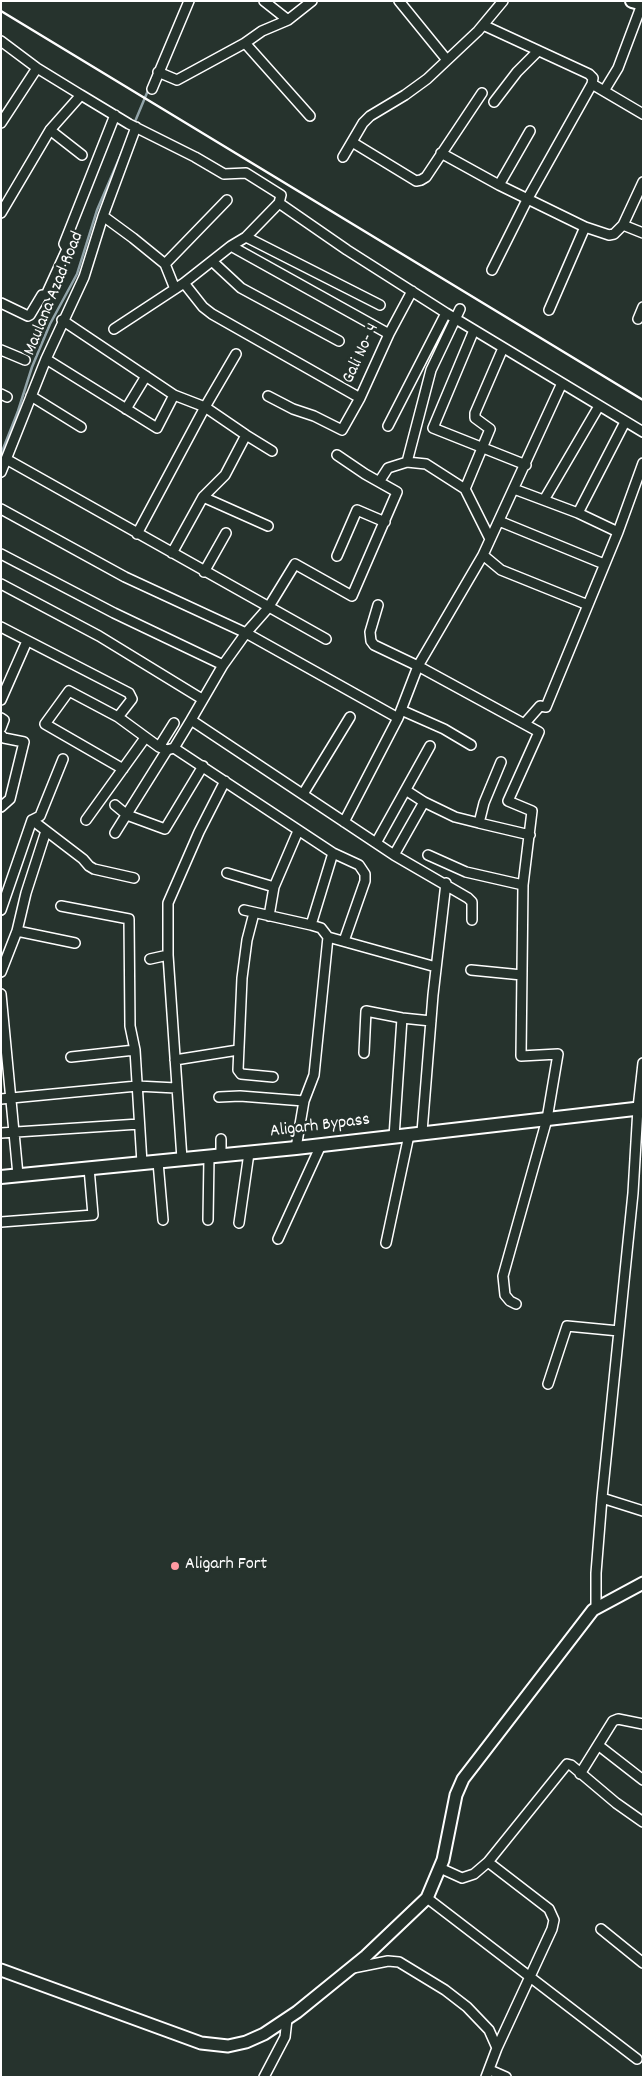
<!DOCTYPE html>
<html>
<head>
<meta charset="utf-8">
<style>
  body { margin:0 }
  #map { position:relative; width:644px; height:2078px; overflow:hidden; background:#26332d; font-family:Dekko,sans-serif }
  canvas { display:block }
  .frame { position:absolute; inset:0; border:2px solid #fff; pointer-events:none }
</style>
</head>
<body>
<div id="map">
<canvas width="644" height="2078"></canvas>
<div class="frame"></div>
</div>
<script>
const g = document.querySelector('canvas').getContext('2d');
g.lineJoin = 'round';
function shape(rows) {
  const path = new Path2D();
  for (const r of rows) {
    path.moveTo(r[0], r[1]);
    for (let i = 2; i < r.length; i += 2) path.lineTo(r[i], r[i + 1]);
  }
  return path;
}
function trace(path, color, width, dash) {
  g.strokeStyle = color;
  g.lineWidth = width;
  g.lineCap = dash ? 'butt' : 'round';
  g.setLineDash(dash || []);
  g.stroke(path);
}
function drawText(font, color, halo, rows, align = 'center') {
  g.font = font + ' Dekko,sans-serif';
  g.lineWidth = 5;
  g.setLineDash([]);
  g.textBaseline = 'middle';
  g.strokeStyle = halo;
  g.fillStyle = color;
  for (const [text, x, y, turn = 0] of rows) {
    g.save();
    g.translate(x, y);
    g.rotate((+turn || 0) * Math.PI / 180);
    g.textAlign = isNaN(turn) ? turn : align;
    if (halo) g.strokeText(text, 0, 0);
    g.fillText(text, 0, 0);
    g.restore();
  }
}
trace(shape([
  [134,124,149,88],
  [1,454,18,411,32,367,50,324,77,274,97,210,125,145]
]), '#92a4a9', 2.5);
const minor = shape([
  [264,1,288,20],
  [399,1,447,60],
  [483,25,589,74,593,78,592,84,528,198,492,270],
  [1,41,37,68,81,95],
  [245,43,262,31,288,20,312,1],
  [158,72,177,80,245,43,310,116],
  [592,84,643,114],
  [152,89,189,1],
  [604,91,618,68,642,4],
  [494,102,517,72,538,51],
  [1,123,37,68],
  [50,130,82,155],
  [352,142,416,181,421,180,426,177,482,93],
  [441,153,499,185,585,227,549,310],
  [343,157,363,123,370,116,405,95,427,79,478,31,503,1],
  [499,185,530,131],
  [1,213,50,130,81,95,129,124,195,157,224,174,246,173,281,195,279,203,347,250,446,313,643,432],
  [103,216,133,238,165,264,227,200],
  [623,225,643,182],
  [585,227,609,235,614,234,623,225,643,233],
  [246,237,380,305],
  [231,246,389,334],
  [213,262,241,288,339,341],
  [165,264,175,289],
  [184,283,203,307,212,314,360,398],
  [1,303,28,316,30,315,42,295,46,295,67,249,64,244,115,115],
  [638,319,643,307],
  [62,320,174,395],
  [114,329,184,283,231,246,246,237,279,203],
  [474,330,433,428,526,465],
  [1,350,25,360],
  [46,359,157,428,174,395,205,407,246,435,272,451],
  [1,394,7,397],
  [31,396,81,427],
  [268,396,293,409,314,416,342,430,360,398,389,334,412,291],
  [126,409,146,376],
  [388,426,446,313],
  [6,459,326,639],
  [407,462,431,370,460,309],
  [1,472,46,359,84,277,103,216,136,127],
  [379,482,388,468,407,462,426,464,465,489,490,539],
  [465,489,490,429,475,418,475,413,503,348],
  [514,489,578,513,618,532],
  [203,497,225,475,246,435],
  [544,500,599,406],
  [1,509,125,577,246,633,398,718],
  [578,513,625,422],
  [499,521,604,564],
  [137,534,205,407,236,354],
  [172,553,203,497,268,526],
  [1,554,114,613,223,665,191,720],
  [483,555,501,570,588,605],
  [337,556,357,510,385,522],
  [204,572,226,533],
  [1,584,99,636,202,699],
  [378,605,370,632,371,641,374,645,418,666,539,732,508,801,532,811,523,885,521,1056,558,1054,547,1119,503,1276,505,1295,510,1301,516,1304],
  [1,627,129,693,132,699,118,717],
  [223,665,246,633,268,608,295,564,352,596,397,492,365,474,337,455],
  [1,700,27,641],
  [401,710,444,729,471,745],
  [1,718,4,720,1,728],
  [525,723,540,706,546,707,618,532,643,463],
  [1,735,4,738,24,742,10,799,1,807],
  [159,747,174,723],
  [174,748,191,720,394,855,468,898,472,902,472,920],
  [501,762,484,803,479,823,530,835],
  [123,769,45,724,69,691,118,717,159,747,167,750,174,748,333,853,359,865,365,874,365,881,344,941],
  [407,791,424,802,455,817,479,823],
  [303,794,350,717],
  [115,805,127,815,165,829,203,766],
  [32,820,83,859,89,866,94,869,134,878],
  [86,820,145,738],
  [344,822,398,718,418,666,483,555,562,383],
  [115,833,167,750],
  [376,843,430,746],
  [394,855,424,802],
  [428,855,466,872,523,885],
  [227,873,274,887],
  [61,906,129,919,130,1026,135,1050,142,1163],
  [1,910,32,820,40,816,63,759],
  [244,910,311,925,321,928,328,937,314,1075,304,1101,296,1148],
  [254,913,247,940,242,978,238,1070,241,1074,273,1077],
  [269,916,274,887,298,831],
  [311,925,333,853],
  [17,931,75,943],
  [328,937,436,967],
  [168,955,182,1159],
  [150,959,168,955,168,903,199,832,225,781],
  [471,970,522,975],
  [1,972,17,931,26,893,46,831],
  [1,994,18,1175],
  [364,1053,366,1011,402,1018,431,1021],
  [71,1057,135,1050],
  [175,1060,238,1050],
  [219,1097,240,1096,304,1101],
  [1,1099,137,1086,176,1088],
  [422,1132,433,995,446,883],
  [1,1133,139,1124],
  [394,1137,402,1018],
  [221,1139,221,1156],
  [158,1162,163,1220],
  [208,1220,209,1157],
  [1,1222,93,1215,89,1168],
  [239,1223,249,1153],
  [278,1239,321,1145],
  [386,1243,409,1135],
  [548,1384,567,1326,619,1331],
  [602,1498,643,1511],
  [596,1608,596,1573,602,1498,633,1193,638,1108,643,1063],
  [598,1745,643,1780],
  [580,1774,613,1721,618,1719,643,1724],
  [440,1868,462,1878,474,1874,488,1862,567,1764,571,1765,616,1803,643,1822],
  [427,1898,637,2059],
  [601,1929,643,1963],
  [353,1968,388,1961,399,1962,445,1990,467,2007,489,2030,497,2048],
  [490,2070,506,2077],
  [264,2077,285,2037,287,2019],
  [486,2077,497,2048,552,1929,554,1920,549,1909,488,1862]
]);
const tertiary = shape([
  [1,1970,201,2043,228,2046,246,2042,264,2034,297,2012,366,1956,427,1898,443,1860,456,1795,463,1779,593,1610,643,1583]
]);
const secondary = shape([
  [632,1,643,4],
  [1,1177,296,1148,643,1108]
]);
trace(minor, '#fff', 12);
trace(tertiary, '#fff', 15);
trace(secondary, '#fff', 16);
trace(minor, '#26332d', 9);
trace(tertiary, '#26332d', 11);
trace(secondary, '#26332d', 12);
trace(shape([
  [1,11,643,400]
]), '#fff', 2.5);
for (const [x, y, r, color] of [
  [175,1566,5,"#ff9aa2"]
]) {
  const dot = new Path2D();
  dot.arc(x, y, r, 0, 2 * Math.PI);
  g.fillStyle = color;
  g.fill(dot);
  trace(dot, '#26332d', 2);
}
drawText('18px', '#fff', '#26332d', [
  ["Maulana Azad Road",55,294,-68],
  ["Gali No- 4",362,354,-65],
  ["Aligarh Bypass",320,1127,-7]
]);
drawText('18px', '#fff', '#26332d', [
  ["Aligarh Fort",185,1566]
], 'left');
</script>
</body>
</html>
